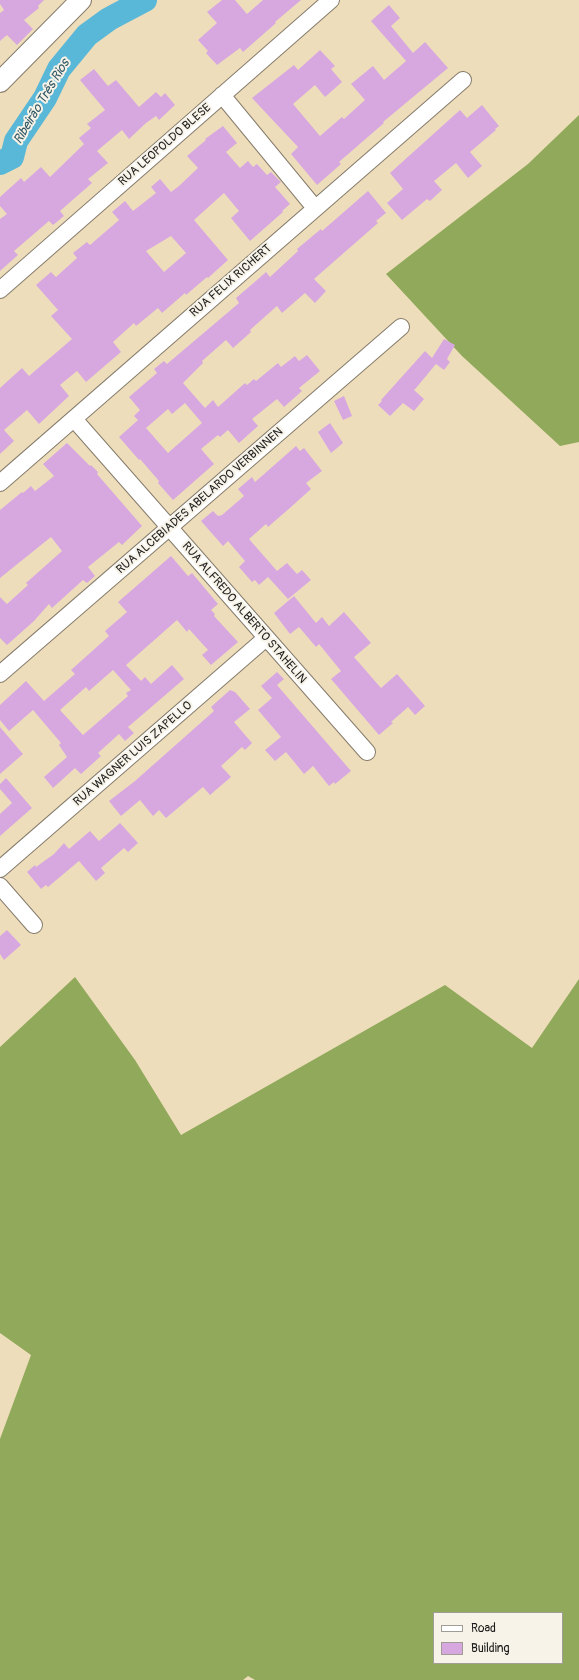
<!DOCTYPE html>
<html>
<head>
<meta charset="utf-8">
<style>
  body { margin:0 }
  #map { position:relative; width:579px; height:1680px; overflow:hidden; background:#edb; font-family:Pangolin,sans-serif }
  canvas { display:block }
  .legend { position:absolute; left:433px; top:1612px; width:130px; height:52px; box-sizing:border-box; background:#f7f3e8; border:1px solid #9f9d96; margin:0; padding:5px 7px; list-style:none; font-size:12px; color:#1c1c1c }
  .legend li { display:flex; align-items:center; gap:8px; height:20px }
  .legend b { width:20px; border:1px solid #9f9d96 }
</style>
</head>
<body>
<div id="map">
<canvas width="579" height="1680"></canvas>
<ul class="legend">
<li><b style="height:5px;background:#fff"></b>Road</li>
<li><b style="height:11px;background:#d7a8e0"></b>Building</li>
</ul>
</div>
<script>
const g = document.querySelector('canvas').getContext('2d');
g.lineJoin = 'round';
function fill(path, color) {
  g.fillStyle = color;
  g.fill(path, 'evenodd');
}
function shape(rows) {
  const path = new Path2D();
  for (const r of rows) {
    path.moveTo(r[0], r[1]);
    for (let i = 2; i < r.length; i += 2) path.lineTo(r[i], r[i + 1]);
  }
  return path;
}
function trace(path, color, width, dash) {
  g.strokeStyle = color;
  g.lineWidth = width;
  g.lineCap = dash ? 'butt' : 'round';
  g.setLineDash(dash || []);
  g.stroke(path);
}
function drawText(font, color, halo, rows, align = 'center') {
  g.font = font + ' Pangolin,sans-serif';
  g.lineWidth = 4;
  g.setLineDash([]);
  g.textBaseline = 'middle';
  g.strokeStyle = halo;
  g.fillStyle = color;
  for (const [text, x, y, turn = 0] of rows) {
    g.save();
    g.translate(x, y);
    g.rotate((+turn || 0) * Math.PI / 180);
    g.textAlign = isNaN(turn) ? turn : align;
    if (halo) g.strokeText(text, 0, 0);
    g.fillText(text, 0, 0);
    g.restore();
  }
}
fill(shape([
  [579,115,579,442,560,446,462,356,386,274,528,164],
  [75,977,135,1060,181,1135,445,985,532,1048,579,979,579,1680,255,1680,248,1676,243,1680,0,1680,0,1439,31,1355,0,1333,0,1047],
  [434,1613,562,1613,562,1663,434,1663]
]), '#90a95a');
trace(shape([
  [0,163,12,157,16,141,45,98,59,69,87,35,109,19,145,0]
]), '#59b7d7', 24);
fill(shape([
  [0,0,44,0,38,6,39,8,24,20,33,29,17,45,7,35,0,41,0,13,4,10,0,4],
  [222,0,235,0,247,14,263,0,301,0,275,22,276,23,243,52,240,48,217,65,206,53,208,51,198,40,217,23,207,12],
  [389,5,400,18,391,26,413,53,425,42,448,68,383,122,384,123,339,162,341,164,317,185,291,154,298,147,252,98,294,65,298,70,320,50,335,66,331,69,342,82,325,97,315,85,293,104,320,136,342,117,344,119,365,100,351,84,373,66,384,80,406,61,371,21],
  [94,69,108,86,116,80,139,107,156,92,161,97,165,93,175,105,159,120,156,116,146,123,129,139,122,130,97,151,108,163,88,179,92,183,60,211,64,216,53,225,49,221,14,251,18,255,0,271,0,219,7,214,0,206,0,197,21,178,24,182,41,167,50,177,84,144,79,138,91,128,87,124,105,110,80,80],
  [482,105,499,126,495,129,496,130,470,152,482,166,468,178,456,163,434,181,442,190,430,201,427,199,402,220,387,203,403,189,390,173,460,110,467,118],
  [223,126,237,143,226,152,240,168,248,161,253,167,257,164,267,175,271,172,281,182,275,187,290,204,282,211,283,212,250,241,231,218,239,211,224,193,194,220,228,260,208,278,207,277,186,295,185,293,162,313,158,308,136,326,134,323,113,342,121,352,86,382,77,371,60,385,69,396,39,424,27,410,4,430,14,441,0,454,0,388,22,368,29,376,72,339,51,316,58,310,36,285,51,272,56,277,77,258,73,253,87,242,90,245,119,220,112,212,125,201,133,211,156,193,151,187,160,179,171,192,179,186,198,168,187,156,206,140,205,139],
  [171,236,186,253,164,272,146,251],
  [368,191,386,213,376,221,378,223,314,279,326,291,315,303,305,293,282,313,277,306,250,330,251,332,233,348,226,340,202,361,203,363,183,383,205,408,213,400,218,407,245,383,247,385,254,379,256,381,278,363,281,367,295,356,299,361,307,355,320,371,299,388,302,391,284,407,277,399,252,419,258,426,239,443,228,430,220,437,218,435,201,449,214,464,173,500,158,483,159,481,140,459,139,460,119,437,138,420,134,416,140,410,129,397,157,373,154,369,164,361,167,364,239,303,236,298,257,280,266,272,270,277,298,251,297,249,321,229,322,231],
  [185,403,202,423,168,453,146,428,168,409,172,414],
  [444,339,455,345,447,359,450,362,444,370,436,364,416,388,414,390,424,399,414,411,403,403,390,416,378,405,382,401,381,400,425,351,432,358],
  [344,396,352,416,343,420,334,401],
  [330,423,343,443,331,453,318,432],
  [67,443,90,466,91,465,98,472,97,474,142,526,122,545,119,542,88,567,95,576,87,583,83,580,52,608,49,604,34,621,7,645,0,638,0,597,7,604,28,585,26,583,62,551,51,537,0,578,0,510,22,492,23,493,31,486,35,491,54,476,43,464],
  [296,446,300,451,304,448,322,471,306,483,311,489,291,507,268,527,266,524,249,539,277,571,287,563,297,574,302,570,311,580,288,599,268,577,259,585,255,580,252,582,239,567,245,561,228,541,223,546,201,521,213,511,218,516,222,515,244,496,238,489,252,477,255,482],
  [171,556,188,576,192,573,218,604,211,610,215,614,214,616,238,642,211,665,202,655,208,650,189,629,187,632,177,620,126,665,141,681,145,677,151,684,172,665,184,679,128,727,134,733,125,741,119,734,98,753,101,756,81,774,75,768,53,788,44,777,67,757,59,745,61,743,33,710,9,731,0,720,0,705,26,681,44,701,75,674,71,670,109,636,105,631,127,612,118,602],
  [113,670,131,690,126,693,128,696,83,735,60,710,86,687,89,691],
  [294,596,316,623,322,617,329,626,344,612,371,643,354,657,381,688,397,674,425,706,415,715,408,707,391,722,393,723,379,735,331,679,341,671,319,644,316,647,299,627,290,634,274,613],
  [277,672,284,679,277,685,351,771,335,784,334,782,329,786,313,766,304,774,286,752,275,761,265,750,281,737,258,710,272,698,261,686],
  [230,690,235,692,250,709,234,722,252,743,245,750,242,747,221,766,231,777,210,795,203,787,166,818,159,810,153,816,140,800,121,816,109,801,135,781,214,711,211,707],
  [0,727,23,754,0,774],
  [6,778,32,808,0,836,0,814,12,803,0,789,0,784],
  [120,823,138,843,128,852,124,848,101,868,105,873,96,881,79,861,48,887,46,885,41,889,27,872,35,865,36,867,54,854,64,843,69,849,90,831,99,841],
  [7,930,21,945,4,960,0,954,0,936]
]), '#d7a8e0');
const minor = shape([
  [222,95,315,208],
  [0,290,331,0],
  [74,419,367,752],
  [0,483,463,80],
  [0,674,401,327],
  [0,869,266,638],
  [0,886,34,925]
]);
const tertiary = shape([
  [0,82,81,0]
]);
trace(minor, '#857c6c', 18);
trace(tertiary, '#857c6c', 22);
trace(minor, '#fff', 16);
trace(tertiary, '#fff', 20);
drawText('12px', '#1c1c1c', '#f7f3e8', [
  ["RUA LEOPOLDO BLESE",165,145,-41],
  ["RUA FELIX RICHERT",231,281,-41],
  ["RUA ALCEBIADES ABELARDO VERBINNEN",200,501,-41],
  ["RUA ALFREDO ALBERTO STAHELIN",244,613,49],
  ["RUA WAGNER LUIS ZAPELLO",133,754,-41]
]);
drawText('italic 13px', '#345a67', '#f7f3e8', [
  ["Ribeirão Três Rios",42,102,-59]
]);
</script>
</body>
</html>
